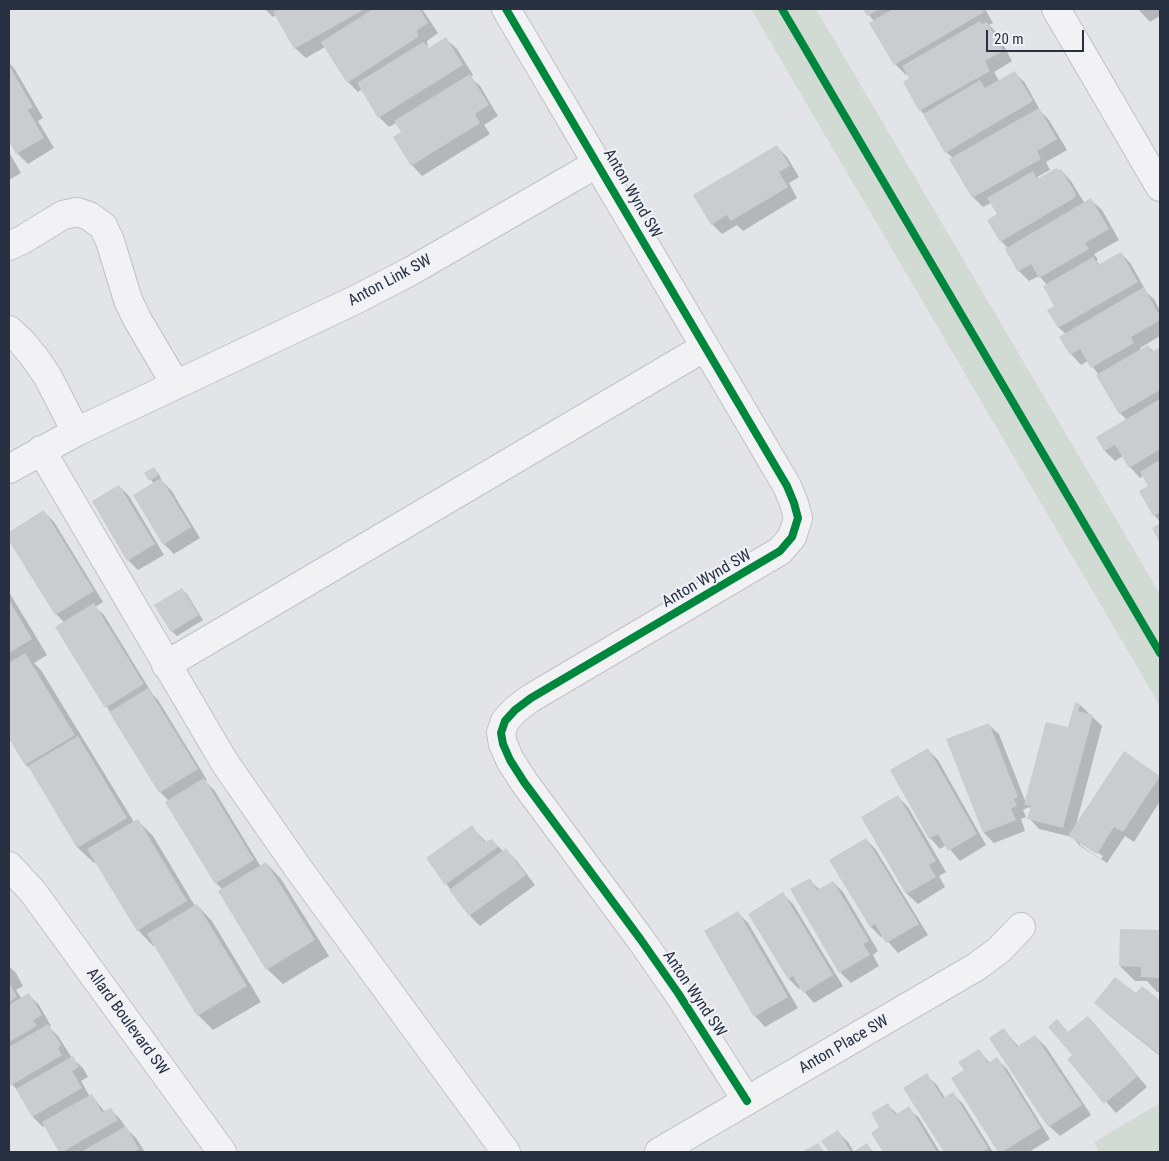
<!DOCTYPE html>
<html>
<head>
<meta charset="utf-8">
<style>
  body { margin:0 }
  #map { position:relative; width:1169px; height:1161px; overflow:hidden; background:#e2e4e8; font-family:"Roboto Condensed",sans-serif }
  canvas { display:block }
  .frame { position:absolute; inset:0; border:10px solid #283142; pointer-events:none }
  .scale { position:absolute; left:986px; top:30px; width:98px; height:22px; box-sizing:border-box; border:2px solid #283142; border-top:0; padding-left:6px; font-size:15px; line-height:18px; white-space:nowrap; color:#283142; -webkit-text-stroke:4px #f0f2f7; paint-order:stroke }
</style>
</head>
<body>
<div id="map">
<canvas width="1169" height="1161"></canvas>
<div class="frame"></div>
<div class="scale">20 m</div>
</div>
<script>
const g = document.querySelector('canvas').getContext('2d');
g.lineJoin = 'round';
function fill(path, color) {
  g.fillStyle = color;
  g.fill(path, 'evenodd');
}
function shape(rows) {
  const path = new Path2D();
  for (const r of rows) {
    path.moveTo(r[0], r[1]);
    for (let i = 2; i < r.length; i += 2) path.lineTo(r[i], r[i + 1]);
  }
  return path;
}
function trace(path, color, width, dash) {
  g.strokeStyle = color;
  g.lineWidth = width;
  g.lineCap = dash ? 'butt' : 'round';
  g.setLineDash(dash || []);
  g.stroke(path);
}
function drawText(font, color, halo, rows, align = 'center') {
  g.font = font + ' "Roboto Condensed",sans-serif';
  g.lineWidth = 4;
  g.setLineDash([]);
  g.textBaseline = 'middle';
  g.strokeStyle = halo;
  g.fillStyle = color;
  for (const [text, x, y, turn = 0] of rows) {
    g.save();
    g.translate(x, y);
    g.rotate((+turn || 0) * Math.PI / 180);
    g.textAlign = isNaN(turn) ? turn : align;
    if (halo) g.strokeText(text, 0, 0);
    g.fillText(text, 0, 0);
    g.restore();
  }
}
fill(shape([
  [751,9,816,9,1160,594,1160,706],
  [1160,1103,1160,1152,1099,1152,1094,1142]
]), '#d2dbd3');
fill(shape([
  [265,9,422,9,438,33,427,41,428,48,429,50,446,39,457,49,473,75,470,77,480,86,498,116,484,125,490,134,422,176,412,165,403,133,396,123,389,127,379,117,362,89,358,92,348,82,325,47,306,58,295,48,277,14,273,17],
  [864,9,985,9,993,23,989,25,997,33,1012,61,994,72,999,81,1015,73,1025,83,1041,112,1049,120,1067,150,1046,162,1050,170,1037,177,1039,179,1061,170,1071,181,1085,204,1091,200,1102,210,1119,240,1094,254,1098,260,1096,261,1100,265,1121,253,1131,264,1147,293,1154,299,1160,311,1160,336,1140,348,1141,350,1148,346,1154,352,1160,348,1160,522,1154,515,1150,487,1143,476,1140,478,1130,467,1123,456,1115,461,1105,451,1098,438,1127,420,1120,413,1099,375,1088,361,1081,365,1071,354,1066,334,1059,328,1049,310,1056,306,1047,285,1039,276,1029,281,1019,271,1008,248,1001,241,999,215,991,203,983,207,973,197,953,158,946,152,924,114,920,110,908,73,906,75,895,64,871,23,874,21],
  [1138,9,1160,9,1160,16,1150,22],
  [9,63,14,68,43,118,38,121,54,148,28,164,17,153,9,139],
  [777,147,787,157,799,177,789,183,797,198,743,231,737,225,722,234,712,224],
  [9,152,21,173,9,180],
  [154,469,159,474,162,481,171,490,200,538,174,554,164,544,154,484,146,473],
  [119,486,129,496,164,555,138,570,128,560],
  [43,511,54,522,103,602,95,607,104,615,153,695,158,700,207,780,205,781,214,790,261,867,266,863,281,879,329,956,283,984,267,969,223,890,216,883,169,801,160,792,57,627,65,623,56,614,9,538,9,533],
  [182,590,187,594,203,620,177,636,172,631,156,605],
  [9,592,47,655,34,663,41,670,134,822,137,820,153,836,195,906,197,905,212,921,261,1002,213,1030,198,1015,155,945,153,946,138,930,96,862,94,863,78,848,32,771,26,765,9,736],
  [1080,705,1102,726,1076,825,1124,753,1160,776,1160,801,1134,842,1125,836,1107,863,1080,846,1072,837,1039,829,1029,818,1031,809,1029,807,1023,810,1026,817,1021,819,1025,831,994,843,984,833,988,724,999,734,1026,803,1069,729],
  [1080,842,1103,856,1101,859,1080,845],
  [928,750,938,760,986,845,960,861,946,845,940,849,930,838],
  [898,797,908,807,946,872,939,876,945,887,918,904,907,894,863,817],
  [472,827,486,842,491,840,503,851,505,849,516,860,535,885,480,926,470,916,428,859],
  [866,839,876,850,928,935,898,953,883,936,881,937,871,927,831,861],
  [809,880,820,890,833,882,843,892,878,951,873,955,879,966,851,983,840,972],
  [783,894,793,904,843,986,814,1003,801,988,799,989,789,979,749,914],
  [738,913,748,923,798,1008,765,1027,755,1016],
  [1122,930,1160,932,1160,992,1157,992,1147,981,1135,981,1120,966],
  [9,966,16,973,23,986,16,990,22,999,29,995,39,1005,51,1026,49,1027,58,1036,72,1058,83,1068,88,1077,81,1081,90,1097,92,1096,105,1112,110,1109,121,1120,126,1128,136,1138,145,1152,60,1152,45,1126,43,1127,33,1117,19,1092,9,1081],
  [1142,988,1160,1002,1160,1056,1106,1013,1096,1003,1136,995],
  [1057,1021,1069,1033,1098,1028,1147,1087,1116,1113,1069,1059,1074,1055],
  [1004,1030,1019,1047,1035,1036,1046,1047,1091,1115,1060,1136,1049,1126,991,1039],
  [979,1051,990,1063,997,1059,1007,1069,1050,1139,1029,1152,1000,1152,953,1078,965,1070],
  [926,1075,937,1085,945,1098,953,1094,963,1104,993,1152,945,1152,905,1088],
  [888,1105,897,1114,908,1108,919,1118,940,1152,885,1152,873,1133,881,1128],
  [838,1132,848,1142,854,1152,830,1152,823,1141]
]), '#0003');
fill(shape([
  [279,9,365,9,294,49,273,12],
  [373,9,420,9,428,23,417,30,418,37,347,83,321,42],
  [863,9,880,9,867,16],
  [893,9,982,9,984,12,894,65,869,23],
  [980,21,982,24,987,22,1003,51,985,61,990,71,919,111,903,82,909,78,902,66],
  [446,37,463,65,378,118,357,83,423,42,429,48],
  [9,65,33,107,28,110,44,138,16,154,9,141],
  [1015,71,1033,101,945,153,923,114,980,80,985,88],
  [470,74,489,105,475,114,480,123,411,166,393,137,401,132,394,121],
  [1039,108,1057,139,1037,151,1041,159,972,198,949,159],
  [777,145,790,166,779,172,788,187,731,221,727,215,711,225,693,195],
  [1057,168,1059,170,1061,169,1076,194,1074,198,1000,242,987,220,997,214,987,198,1033,171,1037,179],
  [1091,198,1109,229,1085,243,1089,249,1039,278,1031,264,1018,272,1005,249],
  [1121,252,1138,282,1058,328,1047,310,1054,306,1043,286,1093,257,1098,265],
  [1144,287,1160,316,1160,320,1131,337,1134,343,1091,368,1080,349,1070,355,1059,337],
  [1148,345,1152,352,1160,347,1160,390,1119,414,1096,375],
  [1160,399,1160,449,1129,468,1115,445,1104,451,1096,437],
  [1160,460,1160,512,1153,516,1139,491,1148,486,1140,472],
  [154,467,159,475,149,481,144,473],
  [161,478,191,527,163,545,133,495],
  [119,485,155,544,127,561,92,501],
  [44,510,94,591,55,615,9,541,9,532],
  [1160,523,1160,543,1152,528],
  [182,588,199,615,171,632,154,605],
  [9,600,32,639,9,653],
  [94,603,144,684,105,708,55,627],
  [25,653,75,735,25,765,9,739,9,663],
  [148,688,198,769,159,793,109,712],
  [1075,702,1080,704,1078,711,1093,715,1063,828,1027,819,1031,806,1024,804,1046,722,1068,727],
  [989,723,1018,797,1014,799,1017,806,1011,808,1016,820,983,833,946,739],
  [78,736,127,818,77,848,28,766],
  [928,748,977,834,948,851,938,834,929,839,890,770],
  [1124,751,1160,776,1123,832,1114,827,1097,854,1068,836],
  [204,778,254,860,215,884,165,802],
  [898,795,936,861,929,865,936,877,906,894,861,817],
  [138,819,187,901,137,931,87,849],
  [472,825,484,842,492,839,498,847,445,885,426,858],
  [866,838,919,924,886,943,875,924,870,927,829,860],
  [506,848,526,875,469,916,449,890],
  [266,862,315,940,266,970,218,891],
  [810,878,817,890,833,881,869,941,863,944,870,955,839,973,790,889],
  [783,892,833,975,803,993,793,976,788,979,748,914],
  [197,904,247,986,197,1016,147,934],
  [738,911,788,997,754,1017,704,931],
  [1120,929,1160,930,1160,978,1141,977,1141,967,1119,966],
  [1115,977,1136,993,1142,986,1160,1000,1160,1055,1094,1003],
  [9,983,17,997,9,1002],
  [29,993,42,1015,33,1020,37,1026,9,1042,9,1005],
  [1088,1016,1138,1076,1104,1104,1067,1059,1072,1055,1048,1027,1057,1019,1068,1032],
  [48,1024,61,1045,58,1048,62,1055,10,1086,9,1083,9,1047],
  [1004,1028,1017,1047,1035,1035,1082,1105,1048,1127,989,1038],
  [979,1049,988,1063,997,1057,1041,1128,1002,1152,998,1152,951,1078,964,1070,958,1062],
  [73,1056,79,1067,72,1071,82,1088,32,1117,16,1089],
  [927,1073,943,1098,953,1092,988,1148,982,1152,944,1152,903,1088],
  [92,1094,102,1112,111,1108,118,1120,62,1152,59,1152,42,1122],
  [888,1103,895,1115,909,1106,937,1152,883,1152,871,1133,879,1127,871,1113],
  [126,1126,139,1149,133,1152,81,1152],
  [838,1130,851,1152,829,1152,821,1141],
  [818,1143,824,1152,802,1152],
  [867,1143,873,1152,853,1152]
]), '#caccd0');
const minor = shape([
  [506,9,787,486,794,503,798,518,792,537,780,551,531,698,515,710,505,721,501,733,503,744,510,760,524,782,641,940,678,993,747,1101],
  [1056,9,1160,187],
  [9,246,22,240,63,215,77,212,89,216,103,226,110,241,128,300,137,319,176,385],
  [9,330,21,341,35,358,48,377,76,432],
  [41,450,225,763,298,868,506,1152],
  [9,469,76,432,355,300,411,271,598,163],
  [166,665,705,347],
  [9,866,33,892,222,1152],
  [659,1152,976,967,999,950,1021,927]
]);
trace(minor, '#c0c2c6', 30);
trace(minor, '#f2f2f4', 28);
trace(shape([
  [506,9,787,486,794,503,798,518,792,537,780,551,531,698,515,710,505,721,501,733,503,744,510,760,524,782,641,940,678,993,747,1101],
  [782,9,1160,653]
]), '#00873e', 8);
drawText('16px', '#283142', '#f0f2f7', [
  ["Anton Wynd SW",632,194,60],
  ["Anton Link SW",390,281,-28],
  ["Anton Wynd SW",707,579,-30],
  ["Anton Wynd SW",694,994,56],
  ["Allard Boulevard SW",127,1022,54],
  ["Anton Place SW",844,1045,-30]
]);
</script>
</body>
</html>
